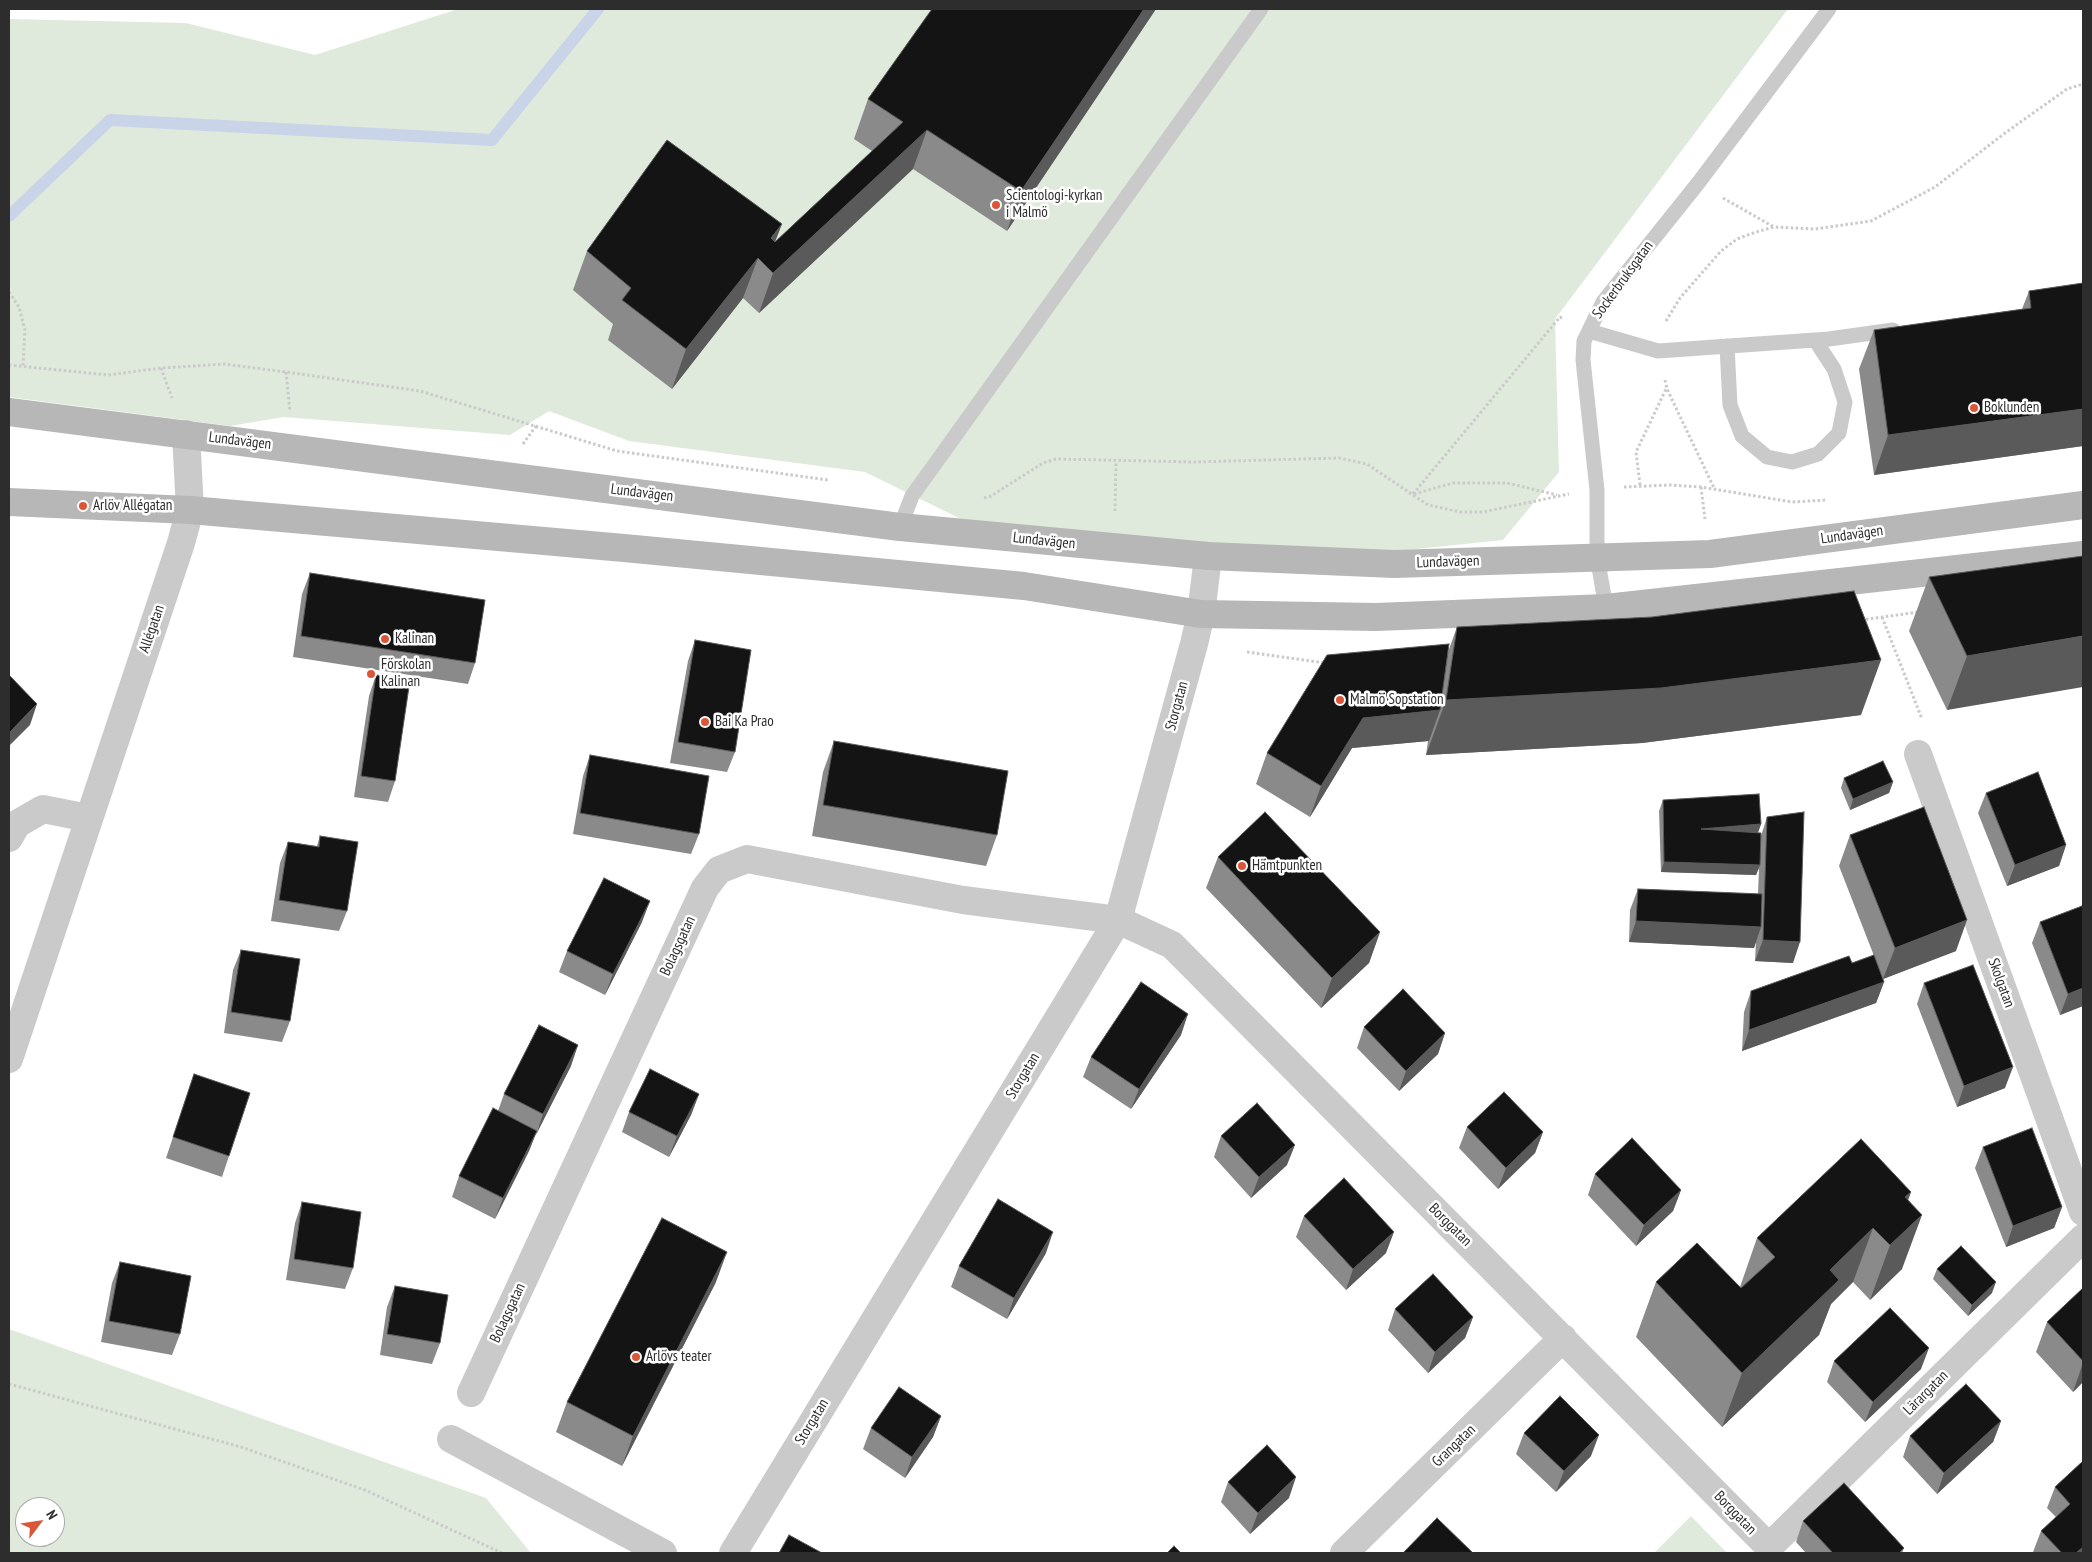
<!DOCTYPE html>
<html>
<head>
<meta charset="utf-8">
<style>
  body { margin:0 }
  #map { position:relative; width:2092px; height:1562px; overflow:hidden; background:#fff; font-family:"PT Sans Narrow",sans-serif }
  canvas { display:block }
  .frame { position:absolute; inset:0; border:10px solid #2d2d2d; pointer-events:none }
  .north { position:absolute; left:15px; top:1497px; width:50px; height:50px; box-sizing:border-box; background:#fff; border:1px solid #ababab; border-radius:50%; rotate:59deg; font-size:14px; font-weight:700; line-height:20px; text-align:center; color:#2d2d2d }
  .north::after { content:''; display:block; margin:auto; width:18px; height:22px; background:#da5639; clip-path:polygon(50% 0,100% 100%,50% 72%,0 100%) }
</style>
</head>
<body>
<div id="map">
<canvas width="2092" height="1562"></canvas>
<div class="frame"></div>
<div class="north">N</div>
</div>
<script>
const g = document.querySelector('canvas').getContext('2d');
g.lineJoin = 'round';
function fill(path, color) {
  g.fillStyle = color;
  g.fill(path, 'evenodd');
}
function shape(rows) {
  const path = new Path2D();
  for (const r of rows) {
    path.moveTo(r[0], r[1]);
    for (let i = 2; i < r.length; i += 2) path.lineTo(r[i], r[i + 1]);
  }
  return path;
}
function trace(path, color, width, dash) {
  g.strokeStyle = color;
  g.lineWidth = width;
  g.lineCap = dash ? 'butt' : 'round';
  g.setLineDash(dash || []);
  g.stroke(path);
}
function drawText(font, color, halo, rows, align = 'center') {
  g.font = font + ' "PT Sans Narrow",sans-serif';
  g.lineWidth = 5;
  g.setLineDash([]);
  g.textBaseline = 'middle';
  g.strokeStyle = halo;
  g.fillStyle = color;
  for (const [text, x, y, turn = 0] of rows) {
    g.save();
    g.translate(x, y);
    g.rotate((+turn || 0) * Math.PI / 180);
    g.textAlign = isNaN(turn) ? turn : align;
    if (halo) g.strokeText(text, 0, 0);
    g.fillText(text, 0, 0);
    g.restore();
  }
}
fill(shape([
  [458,9,1788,9,1555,319,1559,472,1503,540,1388,552,1215,546,961,519,865,472,629,441,549,411,510,435,284,417,230,426,9,397,9,19,186,23,315,55],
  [9,1329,486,1498,531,1553,9,1553],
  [25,1507,55,1507,55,1537,25,1537],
  [1691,1516,1727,1553,1654,1553]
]), '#e0eadc');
trace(shape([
  [9,216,110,120,492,140,598,9]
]), '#c9d4e9', 12);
trace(shape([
  [1723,198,1774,227],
  [9,292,19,307,25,330,23,366],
  [1666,321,1680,298,1721,251,1737,239,1756,232,1774,227,1815,229,1871,221,1935,187,2005,133,2067,89,2083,84],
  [9,365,108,375,161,368,224,364,286,372,420,391,617,451,828,480],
  [161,368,172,398],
  [286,372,290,412],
  [1665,380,1667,389,1715,490],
  [523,444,536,426],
  [1640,485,1636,452,1666,389],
  [1624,487,1670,485,1701,487,1792,502,1827,500],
  [1701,487,1705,519],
  [1413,494,1560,317,1563,319],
  [1414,494,1453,483,1507,483,1557,495],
  [984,498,991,496,1043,463,1056,459,1194,462,1339,458,1367,464,1428,505,1461,512,1483,512,1569,494],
  [1115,511,1116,462],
  [1882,617,1922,719],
  [1861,620,1919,612],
  [1247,652,1325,663],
  [9,1384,241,1447,365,1490,502,1553]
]), '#cacaca', 3, [2.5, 2.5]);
trace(shape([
  [1589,331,1658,351,1829,339,1893,330],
  [1727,346,1730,405,1742,436,1767,457,1792,462,1818,454,1839,433,1845,402,1834,369,1815,340],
  [900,527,912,496,1261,9],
  [1606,608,1597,556,1597,490,1583,360,1584,341,1603,302,1699,182,1829,9]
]), '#cacaca', 15);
trace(shape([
  [1918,754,2083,1212],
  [9,838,17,824,43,809,88,818],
  [9,1059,181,543,190,510,186,434],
  [471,1393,705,888,719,870,747,859,963,900,1118,920,1172,945,1769,1547,2083,1238],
  [451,1439,663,1553],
  [733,1553,1118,920,1194,644,1201,614,1208,556],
  [1344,1553,1563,1338]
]), '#cacaca', 28);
trace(shape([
  [9,412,900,527,1208,556,1394,564,1710,554,2083,505],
  [9,502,190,510,624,548,1024,586,1201,614,1376,617,1606,608,2083,555]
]), '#b7b7b7', 28);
fill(shape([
  [1156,9,1007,231,913,169,759,313,743,298,672,389,608,340,613,324,573,290,587,251,775,242,872,151,854,139,868,99],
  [2083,283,2083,446,1874,475,1859,369,1874,330,2022,309,2029,291],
  [2083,556,1947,710,1909,631,1929,577],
  [310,573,475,663,468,684,293,657,302,594],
  [1457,627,1861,715,1642,743,1426,755,1428,741,1352,748,1310,817,1256,784,1267,753,1448,652],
  [695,640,735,752,727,772,670,763,688,661],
  [376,675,395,781,388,802,354,797,369,696],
  [834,741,997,835,986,866,812,836,823,772],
  [590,755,699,834,691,854,573,834,583,776],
  [1844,778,1893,782,1889,793,1850,810,1841,788],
  [1986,793,2066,845,2059,866,2007,886,1978,813],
  [1663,800,1761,824,1758,833,1761,836,1767,817,1793,963,1755,961,1756,941,1754,948,1629,942,1630,910,1638,889,1758,894,1759,868,1756,875,1661,872,1659,811],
  [1850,835,1956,951,1883,979,1839,866],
  [320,836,347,911,339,931,271,921,280,863,288,842,317,846],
  [1218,857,1380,932,1369,963,1321,1008,1206,888],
  [2083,908,2083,1006,2060,1015,2032,943,2040,922],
  [642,922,605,995,559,972,567,951],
  [241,950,290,1021,282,1042,224,1033,233,970],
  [1852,963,1884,982,1876,1003,1742,1051,1744,1012,1751,991],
  [1924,983,2005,1088,1957,1107,1917,1004],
  [1364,1027,1445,1033,1438,1054,1399,1091,1357,1048],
  [1181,1035,1131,1109,1083,1077,1091,1057],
  [571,1066,535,1135,529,1151,495,1219,452,1197,459,1176,498,1111,504,1094],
  [194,1074,229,1156,222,1177,166,1158],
  [699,1094,691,1115,669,1157,622,1132,629,1112],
  [1467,1127,1543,1132,1535,1153,1498,1189,1459,1148],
  [1221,1136,1287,1165,1251,1198,1214,1157],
  [1983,1147,2062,1207,2054,1228,2006,1247,1975,1168],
  [1595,1174,1681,1190,1673,1211,1636,1246,1588,1195],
  [1911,1192,1908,1200,1902,1269,1870,1300,1853,1282,1831,1304,1819,1335,1722,1427,1636,1337,1656,1282,1740,1287,1757,1238],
  [302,1202,353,1268,345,1289,286,1280,295,1223],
  [1304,1216,1386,1253,1346,1290,1296,1237],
  [1046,1253,1007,1319,951,1287,959,1266],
  [120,1262,180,1334,172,1355,101,1342,112,1283],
  [1937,1269,1992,1293,1968,1316,1933,1279],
  [716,1282,622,1466,556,1432,567,1402],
  [395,1286,440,1343,432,1364,380,1355,387,1307],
  [2083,1288,2083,1382,2073,1392,2036,1352,2047,1322],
  [1395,1309,1473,1317,1465,1338,1428,1373,1388,1330],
  [1834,1361,1921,1369,1865,1422,1827,1382],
  [941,1416,933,1437,905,1478,863,1449,871,1428],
  [2001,1421,1993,1442,1937,1494,1903,1457,1910,1436],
  [1524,1433,1591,1456,1556,1492,1516,1454],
  [2083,1461,2083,1553,2035,1553,2033,1552,2041,1531,2056,1517,2047,1508,2055,1487],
  [1228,1482,1289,1498,1250,1534,1221,1502],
  [1803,1521,1904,1548,1902,1553,1806,1553,1796,1542]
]), '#8a8a8a');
fill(shape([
  [1144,9,1156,9,1007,231,1021,191],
  [927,130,913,169,759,313,773,273],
  [782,224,767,263,771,238],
  [758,258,743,298,672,389,686,349],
  [2083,409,2083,446,1874,475,1888,435],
  [2083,636,2083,687,1947,710,1967,656],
  [1881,660,1861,715,1642,743,1426,755,1446,700],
  [37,704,30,725,9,746,9,733],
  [1440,710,1429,741,1352,748,1310,817,1321,786,1363,718],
  [1893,782,1889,793,1850,810,1853,799],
  [1761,824,1757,835,1701,829],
  [2066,845,2059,866,2007,886,2015,865],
  [1664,862,1760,865,1756,875,1661,872],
  [650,901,642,922,605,995,613,974],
  [1967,920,1956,951,1883,979,1895,948],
  [1636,921,1761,927,1754,948,1629,942],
  [1380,932,1369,963,1321,1008,1332,978],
  [1763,940,1800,942,1793,963,1755,961],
  [1884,982,1876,1003,1742,1051,1749,1030],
  [2083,988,2083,1006,2060,1015,2068,994],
  [1188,1014,1181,1035,1131,1109,1139,1089],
  [1445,1033,1438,1054,1399,1091,1406,1071],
  [578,1045,571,1066,536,1135,543,1114],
  [2013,1067,2005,1088,1957,1107,1964,1086],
  [699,1094,691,1115,669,1157,677,1136],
  [537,1131,529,1151,495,1219,503,1198],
  [1543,1132,1535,1153,1498,1189,1506,1168],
  [1295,1145,1287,1165,1251,1198,1259,1177],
  [1681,1190,1673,1211,1636,1246,1644,1225],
  [1911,1192,1892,1243,1922,1215,1902,1269,1870,1300,1890,1245,1905,1197],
  [2062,1207,2054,1228,2006,1247,2013,1226],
  [1873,1228,1853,1282,1831,1304,1819,1335,1722,1427,1742,1373,1830,1270],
  [1053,1232,1046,1253,1007,1319,1014,1298],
  [1394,1232,1386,1253,1346,1290,1353,1269],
  [727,1252,716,1282,622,1466,633,1436],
  [1996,1282,1992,1293,1968,1316,1972,1305],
  [1473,1317,1465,1338,1428,1373,1435,1352],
  [1929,1348,1921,1369,1865,1422,1873,1402],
  [2083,1363,2083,1382,2073,1392],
  [941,1416,933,1437,905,1478,912,1457],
  [2001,1421,1993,1442,1937,1494,1944,1473],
  [1599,1435,1591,1456,1556,1492,1564,1471],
  [1296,1477,1289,1498,1250,1534,1258,1513],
  [2083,1547,2083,1553,2076,1553]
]), '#5a5a5a');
const building = shape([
  [932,9,1144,9,1021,191,927,130,773,273,758,258,686,349,622,300,631,288,587,251,667,140,782,224,771,238,775,242,903,122,868,99,932,9],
  [2083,283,2083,409,1888,435,1874,330,2031,308,2029,291,2083,283],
  [2083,556,2083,636,1967,656,1929,577,2083,556],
  [310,573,485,600,475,663,301,636,310,573],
  [1854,591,1881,660,1661,688,1446,700,1457,627,1652,617,1854,591],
  [695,640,751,650,735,752,678,742,695,640],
  [1449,644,1440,710,1363,718,1321,786,1267,753,1327,655,1449,644],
  [9,675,37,704,9,733,9,675],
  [376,675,410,680,395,781,361,776,376,675],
  [834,741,1008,771,997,835,823,805,834,741],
  [590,755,709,776,699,834,580,813,590,755],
  [1883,761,1893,782,1853,799,1844,778,1883,761],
  [2038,772,2066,845,2015,865,1986,793,2038,772],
  [1759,794,1761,824,1701,829,1761,833,1760,865,1664,862,1663,800,1759,794],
  [1924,807,1967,920,1895,948,1850,835,1924,807],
  [1265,812,1380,932,1332,978,1218,857,1265,812],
  [1804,812,1800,942,1763,940,1767,817,1804,812],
  [320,836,358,842,347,911,279,900,288,842,319,847,320,836],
  [604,878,650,901,613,974,567,951,604,878],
  [1638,889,1762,894,1761,927,1636,921,1638,889],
  [2082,906,2083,908,2083,988,2068,994,2040,922,2082,906],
  [241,950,300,959,290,1021,231,1012,241,950],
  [1874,955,1884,982,1749,1030,1751,991,1849,956,1852,963,1874,955],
  [1973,965,2013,1067,1964,1086,1924,983,1973,965],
  [1141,982,1188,1014,1139,1089,1091,1057,1141,982],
  [1403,989,1445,1033,1406,1071,1364,1027,1403,989],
  [539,1025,578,1045,543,1114,504,1094,539,1025],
  [650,1069,699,1094,677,1136,629,1112,650,1069],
  [194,1074,250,1093,229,1156,173,1137,194,1074],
  [1504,1092,1543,1132,1506,1168,1467,1127,1504,1092],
  [1257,1103,1295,1145,1259,1177,1221,1136,1257,1103],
  [493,1108,537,1131,503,1198,459,1176,493,1108],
  [2032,1128,2062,1207,2013,1226,1983,1147,2032,1128],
  [1632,1138,1681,1190,1644,1225,1595,1174,1632,1138],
  [1861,1139,1911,1192,1905,1197,1922,1215,1890,1245,1873,1228,1830,1270,1839,1280,1742,1373,1656,1282,1697,1243,1741,1288,1775,1257,1757,1238,1861,1139],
  [1344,1178,1394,1232,1353,1269,1304,1216,1344,1178],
  [998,1199,1053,1232,1014,1298,959,1266,998,1199],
  [302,1202,361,1212,353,1268,294,1259,302,1202],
  [662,1218,727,1252,633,1436,567,1402,662,1218],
  [1961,1246,1996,1282,1972,1305,1937,1269,1961,1246],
  [120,1262,191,1276,180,1334,109,1321,120,1262],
  [1433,1274,1473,1317,1435,1352,1395,1309,1433,1274],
  [395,1286,448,1295,440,1343,387,1334,395,1286],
  [2083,1288,2083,1361,2047,1322,2083,1288],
  [1890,1308,1929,1348,1873,1402,1834,1361,1890,1308],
  [1966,1384,2001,1421,1944,1473,1910,1436,1966,1384],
  [899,1387,941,1416,912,1457,871,1428,899,1387],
  [1560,1396,1599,1435,1564,1471,1524,1433,1560,1396],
  [1267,1445,1296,1477,1258,1513,1228,1482,1267,1445],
  [2083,1461,2083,1547,2076,1553,2062,1553,2041,1531,2070,1504,2055,1487,2083,1461],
  [1844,1483,1904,1548,1899,1553,1833,1553,1803,1521,1844,1483],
  [1437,1518,1473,1553,1403,1553,1437,1518],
  [789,1535,822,1553,779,1553,789,1535],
  [1174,1546,1181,1553,1167,1553,1174,1546]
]);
fill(building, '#141414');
trace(building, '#5a5a5a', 1);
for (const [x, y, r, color] of [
  [996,205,5,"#da5639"],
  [1974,408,5,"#da5639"],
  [83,506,5,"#da5639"],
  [385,639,5,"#da5639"],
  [371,674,5,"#da5639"],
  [1340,700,5,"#da5639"],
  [705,722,5,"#da5639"],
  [1242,866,5,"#da5639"],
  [636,1357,5,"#da5639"]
]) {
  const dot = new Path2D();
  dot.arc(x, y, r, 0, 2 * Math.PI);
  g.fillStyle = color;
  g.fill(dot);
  trace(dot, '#fff', 2);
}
drawText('15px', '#2d2d2d', '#fff', [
  ["Scientologi-kyrkan",1006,196],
  ["i Malmö",1006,213],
  ["Boklunden",1984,408],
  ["Arlöv Allégatan",93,506],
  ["Kalinan",395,639],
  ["Förskolan",381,665],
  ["Kalinan",381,682],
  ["Malmö Sopstation",1350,700],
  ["Bai Ka Prao",715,722],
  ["Hämtpunkten",1252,866],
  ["Arlövs teater",646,1357]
], 'left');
drawText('15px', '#2d2d2d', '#fff', [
  ["Sockerbruksgatan",1623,280,-54],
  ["Lundavägen",240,441,7],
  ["Lundavägen",642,493,7],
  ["Lundavägen",1852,535,-8],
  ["Lundavägen",1044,541,6],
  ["Lundavägen",1448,562,-2],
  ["Allégatan",152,629,-71],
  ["Storgatan",1177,706,-75],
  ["Bolagsgatan",678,946,-65],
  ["Skolgatan",2001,983,70],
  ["Storgatan",1023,1076,-59],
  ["Borggatan",1450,1225,45],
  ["Bolagsgatan",508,1313,-65],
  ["Lärargatan",1926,1393,-45],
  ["Storgatan",812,1422,-59],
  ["Grangatan",1454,1446,-44],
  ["Borggatan",1735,1513,46]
]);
</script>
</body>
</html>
